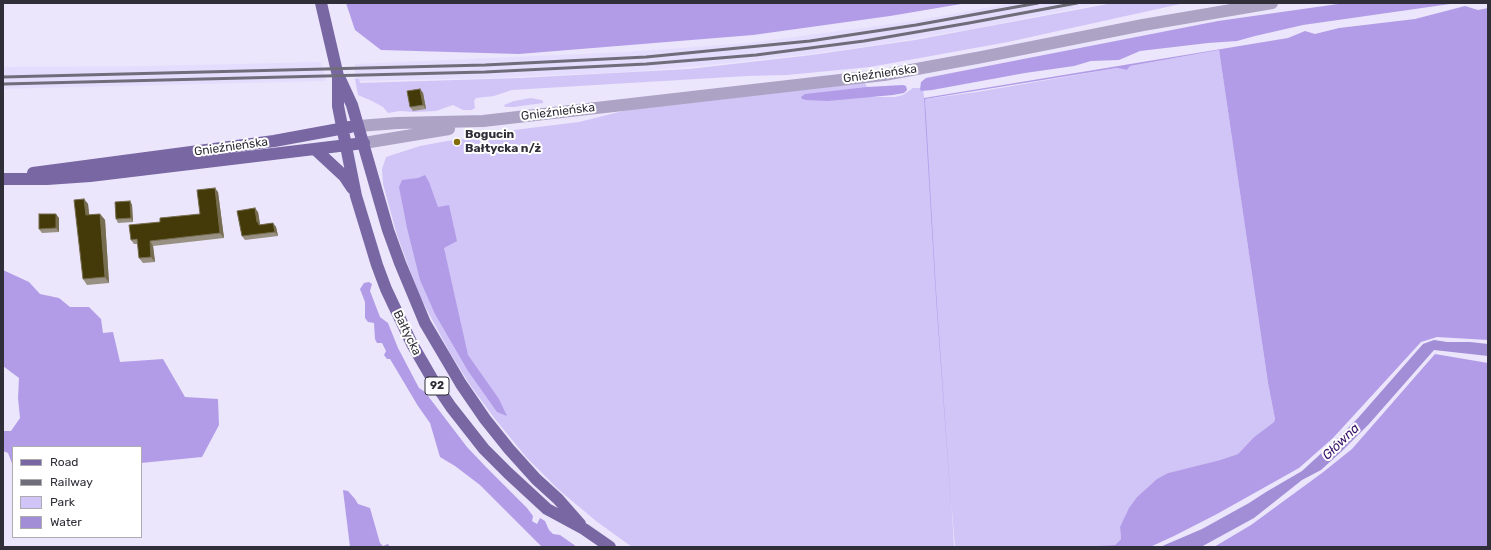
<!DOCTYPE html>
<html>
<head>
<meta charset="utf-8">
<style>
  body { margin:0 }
  #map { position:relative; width:1491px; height:550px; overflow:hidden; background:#ebe6fb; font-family:Rubik,sans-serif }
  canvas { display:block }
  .frame { position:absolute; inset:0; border:4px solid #302e38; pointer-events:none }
  .legend { position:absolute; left:12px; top:446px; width:130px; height:92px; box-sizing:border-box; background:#fff; border:1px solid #acabaf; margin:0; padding:5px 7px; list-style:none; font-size:12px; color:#302e38 }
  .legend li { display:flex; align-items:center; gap:8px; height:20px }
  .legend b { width:20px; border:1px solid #acabaf }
</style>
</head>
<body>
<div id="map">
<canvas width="1491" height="550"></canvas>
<div class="frame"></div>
<ul class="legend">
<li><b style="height:5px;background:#7867a3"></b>Road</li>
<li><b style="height:5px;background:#706d7b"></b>Railway</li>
<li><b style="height:11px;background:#d1c5f7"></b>Park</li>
<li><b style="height:11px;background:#a28dd7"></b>Water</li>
</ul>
</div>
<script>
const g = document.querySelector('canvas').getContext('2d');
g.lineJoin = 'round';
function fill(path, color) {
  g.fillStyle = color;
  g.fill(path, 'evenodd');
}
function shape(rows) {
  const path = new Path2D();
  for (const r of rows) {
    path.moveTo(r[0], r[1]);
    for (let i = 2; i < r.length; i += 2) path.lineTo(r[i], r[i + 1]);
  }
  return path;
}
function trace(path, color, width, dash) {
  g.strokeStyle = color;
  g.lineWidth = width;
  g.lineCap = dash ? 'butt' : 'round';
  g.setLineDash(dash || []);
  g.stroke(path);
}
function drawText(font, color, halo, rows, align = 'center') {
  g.font = font + ' Rubik,sans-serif';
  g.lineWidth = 4;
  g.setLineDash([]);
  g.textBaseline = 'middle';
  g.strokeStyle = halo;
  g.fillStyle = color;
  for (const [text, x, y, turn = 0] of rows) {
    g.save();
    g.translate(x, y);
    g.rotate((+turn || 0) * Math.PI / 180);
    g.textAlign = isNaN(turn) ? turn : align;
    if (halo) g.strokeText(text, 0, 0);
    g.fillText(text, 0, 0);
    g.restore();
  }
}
fill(shape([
  [1013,3,1104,3,976,28,882,44,811,54,701,66,626,72,487,78,360,81,359,79,355,79,355,64,626,52,749,43,914,21],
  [321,62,326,81,3,89,3,67,145,66]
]), '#e5ddfe');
fill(shape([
  [1113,3,1185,3,1008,42,870,67,787,75,747,76,512,90,494,96,476,98,474,101,475,108,472,110,463,110,453,105,436,111,414,112,400,111,388,113,383,107,372,101,358,95,355,79,359,79,360,83,520,78,689,69,812,55,915,40],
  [1219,50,1268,383,1275,419,1274,422,1254,437,1238,454,1220,460,1168,473,1157,480,1137,497,1120,527,1121,539,1115,545,1069,547,955,547,951,499,954,547,632,547,596,521,559,490,527,458,495,419,470,385,450,353,419,295,397,235,383,184,382,169,386,157,420,146,447,141,465,139,465,136,579,122,627,110,865,83,867,87,866,94,868,97,895,97,903,95,913,88,923,88,926,116,925,99,977,92,1117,68,1127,70,1130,66],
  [531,98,541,100,543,101,543,103,514,107,505,107,504,105,514,101]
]), '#d1c5f7');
fill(shape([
  [346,3,967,3,890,16,753,35,519,54,381,50,355,30],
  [1345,3,1457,3,1303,25,1255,36,1237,41,1208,43,1140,51,1119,60,1091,61,1074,66,1025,73,932,90,921,91,920,89,921,82,926,78,1218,21],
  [1465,6,1478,10,1488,8,1488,340,1437,337,1421,342,1333,438,1299,468,1217,514,1174,536,1150,547,1069,547,1115,545,1121,539,1120,527,1129,508,1137,497,1157,479,1168,473,1220,460,1238,454,1254,437,1274,422,1275,419,1268,383,1219,50,1130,66,1127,70,1117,68,925,99,936,290,954,547,936,298,924,98,1288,38,1305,31,1315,34,1339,28,1415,19],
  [903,85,906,86,907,90,904,93,893,95,828,101,806,100,802,99,801,97,805,94,867,87],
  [425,175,429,182,438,207,449,205,457,241,444,248,468,355,499,399,507,416,497,412,468,371,435,314,420,280,407,228,399,187,402,180,418,178],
  [3,270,29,282,40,294,59,298,70,307,89,307,101,319,103,333,113,332,120,362,163,359,185,397,218,399,219,425,202,457,141,463,141,447,13,447,13,466,8,453,3,451,3,431,11,431,20,418,18,398,19,378,3,366],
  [369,282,372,284,370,291,380,317,388,323,398,348,419,388,425,392,467,447,485,466,527,508,533,516,532,521,537,524,540,518,545,521,549,530,553,534,560,535,577,547,542,547,480,485,455,466,440,457,430,423,418,406,390,359,387,359,384,355,386,351,382,343,377,343,375,339,374,323,368,322,365,318,365,302,360,289,364,283],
  [1435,354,1488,363,1488,547,1214,547,1251,525,1322,473,1352,449],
  [343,490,348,491,355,499,358,504,370,508,380,543,383,546,388,544,390,547,350,547]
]), '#b29ce8');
fill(shape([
  [1434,340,1447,342,1470,342,1488,344,1488,356,1434,350,1369,424,1342,451,1321,470,1302,480,1254,518,1201,547,1160,547,1202,529,1249,503,1266,492,1302,471,1339,437,1358,418,1423,344]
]), '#a28dd7');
trace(shape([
  [359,126,397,123,483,121,884,75,982,57,1143,25,1272,3],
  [364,143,449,129]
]), '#aca3c5', 12);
trace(shape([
  [321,3,338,76,338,106,356,196,377,265,386,289,412,344,434,382,451,407,484,449,508,473,547,509,584,529,610,547],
  [340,79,352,105,388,230,400,263,425,323,461,384,485,419,509,449,536,479,558,499,580,524],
  [316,150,344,176,352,188],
  [33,173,274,141,350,127],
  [4,179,47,179,90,176,364,143]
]), '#7867a3', 12);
trace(shape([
  [3,77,485,65,646,57,810,41,916,25,1038,3],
  [3,84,485,72,646,64,756,55,864,41,969,23,1077,3]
]), '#706d7b', 3);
fill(shape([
  [420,89,423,93,426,109,413,111,410,107],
  [218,192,224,238,153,246,155,262,143,263,139,258,138,244,134,244,131,240,160,222,200,214],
  [84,199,88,204,89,215,100,214,105,220,109,283,87,285,83,279],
  [130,201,132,205,133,222,118,223,116,219],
  [258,212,260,225,273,223,276,227,278,236,245,240,242,236],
  [59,218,59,232,42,233,39,229]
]), '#989082');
fill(shape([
  [420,89,423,93,426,109,423,105],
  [215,188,218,192,224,238,220,233],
  [84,199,88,204,90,221,86,215],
  [130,201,132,205,133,222,131,218],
  [255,208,258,212,260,224,261,226,261,229,257,222],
  [56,214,59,218,59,232,56,228],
  [100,214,105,220,109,283,105,277],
  [273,223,276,227,278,236,275,232],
  [150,241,153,246,155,262,151,257]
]), '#766d51');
const building = shape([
  [420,89,423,105,410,107,407,91,420,89],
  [215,188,220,233,150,241,151,257,139,258,137,239,131,240,129,225,160,222,160,218,200,214,197,190,215,188],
  [84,199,86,215,100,214,105,277,83,279,74,200,84,199],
  [130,201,131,218,116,219,115,202,130,201],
  [255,208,257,222,258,222,259,225,273,223,275,232,242,236,237,211,255,208],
  [39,214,56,214,56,228,39,229,39,214]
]);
fill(building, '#443908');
trace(building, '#766d51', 1);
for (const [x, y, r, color] of [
  [457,142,4,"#816c07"]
]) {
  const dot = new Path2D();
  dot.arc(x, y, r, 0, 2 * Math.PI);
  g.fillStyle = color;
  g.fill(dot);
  trace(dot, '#fff', 1.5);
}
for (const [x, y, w] of [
  [437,386,24]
]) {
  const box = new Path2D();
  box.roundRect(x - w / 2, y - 9, w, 18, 3);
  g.fillStyle = '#fff';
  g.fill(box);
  trace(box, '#302e38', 1);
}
drawText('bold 11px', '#302e38', null, [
  ["92",437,386]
]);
drawText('12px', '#302e38', '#fff', [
  ["Gnieźnieńska",880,74,-8],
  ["Gnieźnieńska",558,112,-7],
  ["Gnieźnieńska",231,147,-8],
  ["Bałtycka",407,333,64]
]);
drawText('bold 12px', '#302e38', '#fff', [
  ["Bogucin",465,135],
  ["Bałtycka n/ż",465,149]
], 'left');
drawText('italic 13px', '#350e66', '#fff', [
  ["Główna",1341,442,-44]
]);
</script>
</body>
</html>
